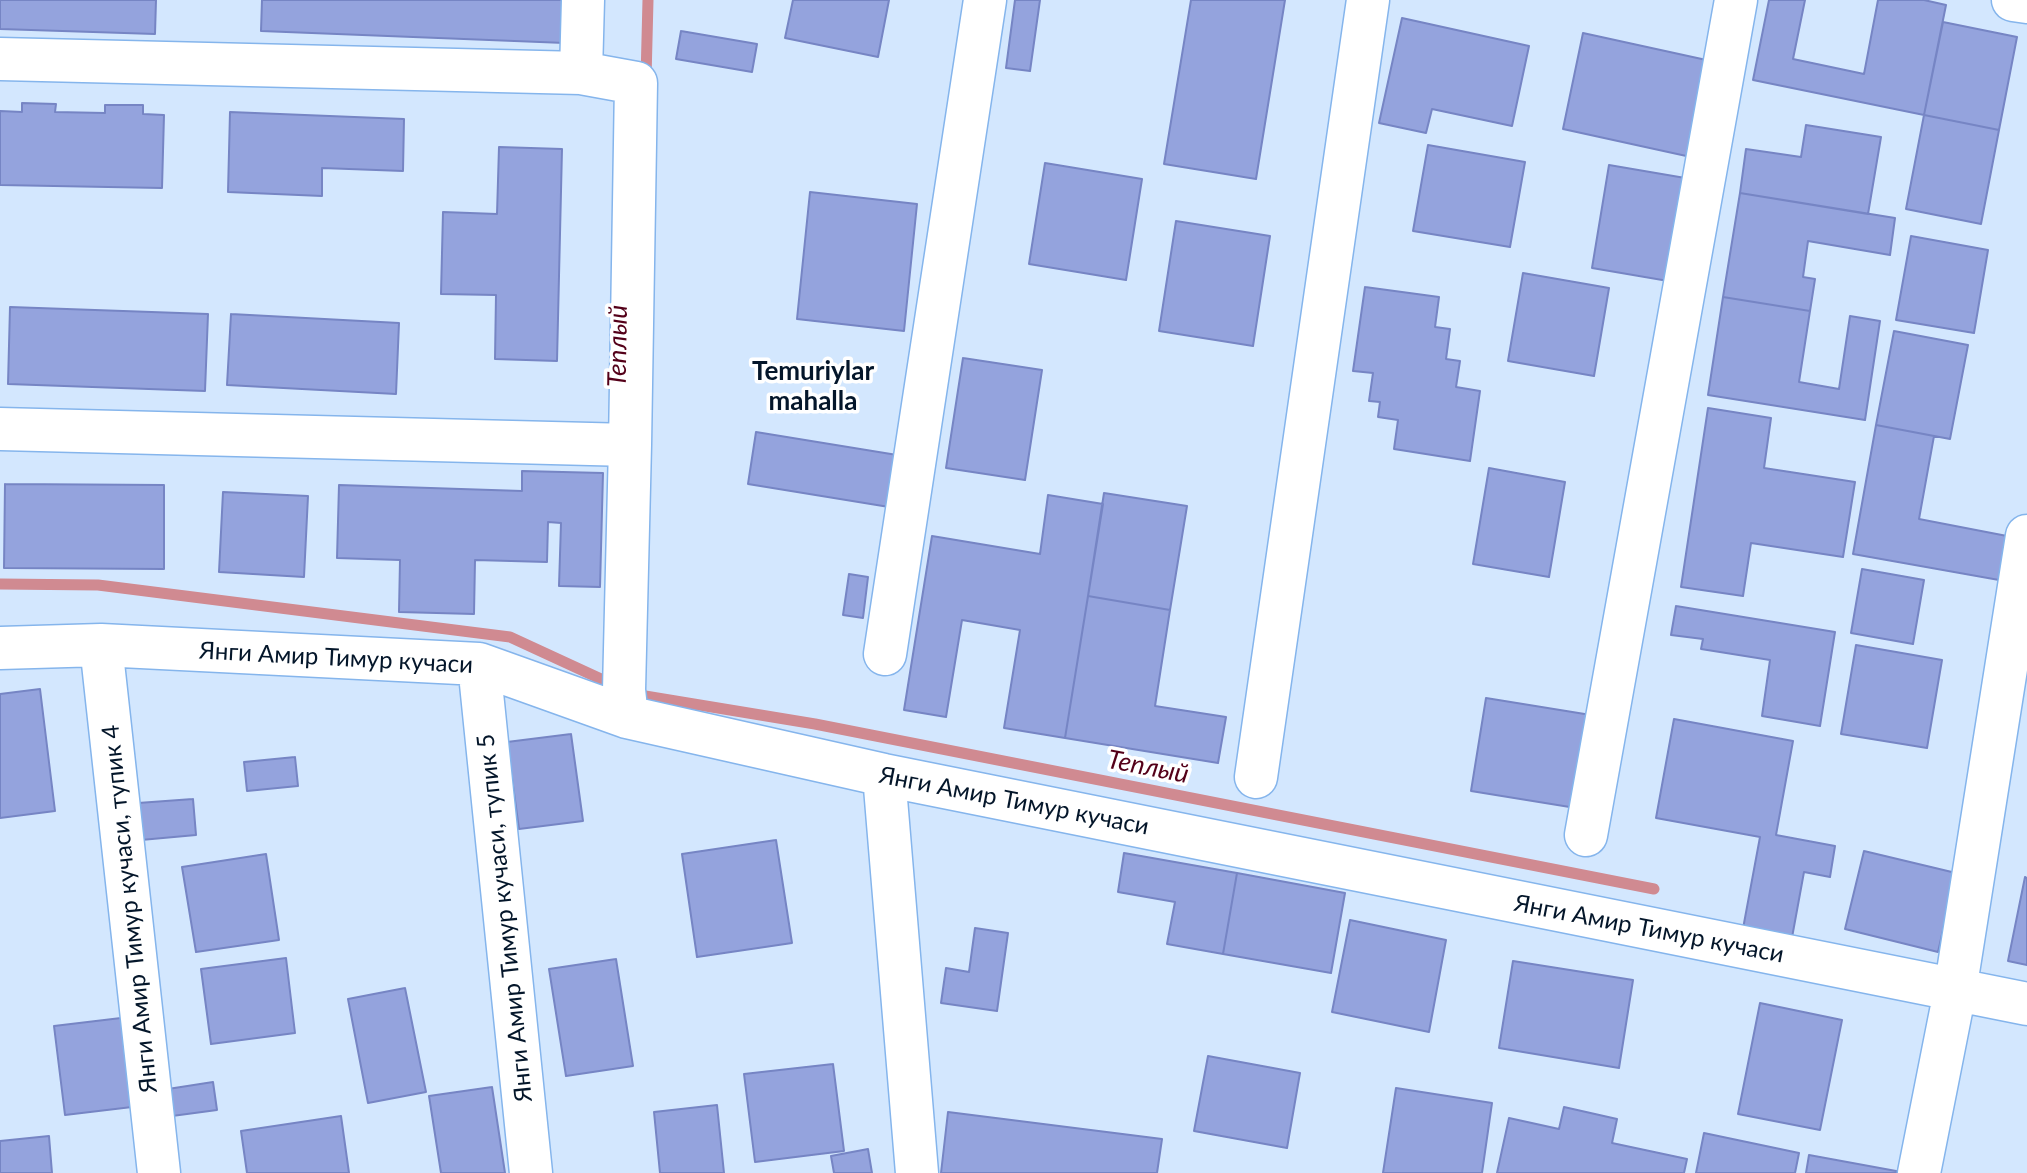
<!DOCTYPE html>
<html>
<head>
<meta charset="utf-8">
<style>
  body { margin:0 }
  canvas { display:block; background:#d3e7fe }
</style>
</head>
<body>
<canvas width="2027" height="1173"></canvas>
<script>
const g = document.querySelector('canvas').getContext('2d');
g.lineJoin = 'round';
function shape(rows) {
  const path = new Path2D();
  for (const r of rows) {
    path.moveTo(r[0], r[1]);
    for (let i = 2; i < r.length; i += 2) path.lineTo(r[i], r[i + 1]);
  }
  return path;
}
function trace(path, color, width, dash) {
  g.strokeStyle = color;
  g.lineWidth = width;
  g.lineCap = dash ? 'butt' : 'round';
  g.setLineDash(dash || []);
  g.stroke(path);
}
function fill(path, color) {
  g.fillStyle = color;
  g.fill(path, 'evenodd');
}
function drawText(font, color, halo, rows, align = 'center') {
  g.font = font + ' Lato,sans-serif';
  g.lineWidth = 7;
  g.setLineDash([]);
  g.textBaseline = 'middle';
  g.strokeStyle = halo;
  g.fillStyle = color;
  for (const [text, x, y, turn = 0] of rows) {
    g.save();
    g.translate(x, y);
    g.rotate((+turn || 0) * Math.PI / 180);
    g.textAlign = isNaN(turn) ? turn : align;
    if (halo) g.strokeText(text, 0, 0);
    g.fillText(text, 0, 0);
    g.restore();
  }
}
trace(shape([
  [646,79,648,0],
  [0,584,98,585,510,637,614,685],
  [633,694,815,724,1654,889]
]), '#d08a91', 11);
const building = shape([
  [0,0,156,0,155,34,0,29,0,0],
  [262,0,567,0,565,43,261,31,262,0],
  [793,0,889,0,878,57,785,38,793,0],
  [1015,0,1040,0,1030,71,1006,68,1015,0],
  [1191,0,1285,0,1256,179,1164,164,1191,0],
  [1769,0,1805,0,1793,59,1864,74,1878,0,1924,0,1946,5,1924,115,1753,80,1769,0],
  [1402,18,1529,46,1512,126,1432,109,1426,133,1379,123,1402,18],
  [1943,22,2017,37,1999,130,1924,115,1943,22],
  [681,31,757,44,752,72,676,59,681,31],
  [1583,33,1720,63,1700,159,1563,129,1583,33],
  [22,103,56,104,55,112,105,113,105,105,143,105,143,114,164,115,162,188,0,185,0,111,22,112,22,103],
  [230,112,404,119,403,171,322,168,322,196,228,192,230,112],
  [1924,115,1999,130,1981,224,1906,209,1924,115],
  [1806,125,1881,137,1868,214,1740,193,1746,149,1801,157,1806,125],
  [1428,145,1525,162,1510,247,1413,231,1428,145],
  [499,147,562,149,557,361,495,359,496,295,441,294,443,212,497,214,499,147],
  [1045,163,1142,179,1126,280,1029,264,1045,163],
  [1609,165,1691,179,1674,282,1592,268,1609,165],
  [810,192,917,204,904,331,797,319,810,192],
  [1740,193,1895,218,1890,255,1808,241,1803,277,1815,279,1810,311,1723,297,1740,193],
  [1176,221,1270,236,1253,346,1159,331,1176,221],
  [1911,236,1988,250,1974,333,1896,320,1911,236],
  [1523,273,1609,288,1594,376,1508,361,1523,273],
  [1365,287,1439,297,1435,327,1450,329,1446,359,1460,361,1456,387,1480,391,1470,461,1394,449,1398,420,1378,417,1380,402,1369,401,1373,373,1353,371,1365,287],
  [1723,297,1810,311,1799,382,1839,389,1850,316,1880,321,1865,420,1708,395,1723,297],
  [10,307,208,314,205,391,8,384,10,307],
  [231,314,399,323,396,394,227,385,231,314],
  [1894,331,1968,345,1950,439,1876,425,1894,331],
  [963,358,1042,370,1025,480,946,468,963,358],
  [1708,408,1771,418,1764,468,1855,482,1843,557,1751,543,1743,596,1681,587,1708,408],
  [1876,425,1934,436,1919,519,2007,536,1999,580,1853,554,1876,425],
  [756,432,897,455,889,507,748,484,756,432],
  [1489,468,1565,482,1549,577,1473,564,1489,468],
  [522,471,603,473,600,587,559,586,561,523,548,522,547,562,475,560,474,614,399,612,400,560,337,558,339,485,522,491,522,471],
  [5,484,164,485,164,569,4,568,5,484],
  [223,492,308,496,304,577,219,572,223,492],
  [1104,493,1187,506,1170,610,1088,596,1104,493],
  [1048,495,1103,504,1065,738,1004,728,1020,630,962,620,946,717,904,710,932,536,1040,554,1048,495],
  [1862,569,1924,580,1913,644,1851,633,1862,569],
  [849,574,868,577,863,618,843,615,849,574],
  [1088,596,1170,610,1155,706,1226,717,1218,763,1065,738,1088,596],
  [1676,606,1835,632,1820,726,1762,716,1770,660,1701,649,1703,639,1671,635,1676,606],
  [1856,645,1942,660,1927,748,1841,734,1856,645],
  [40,689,55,811,0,818,0,694,40,689],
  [1486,698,1597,716,1582,809,1471,791,1486,698],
  [1674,719,1793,741,1776,835,1835,846,1830,877,1804,872,1791,943,1742,934,1760,837,1656,818,1674,719],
  [571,734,583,821,519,829,507,742,571,734],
  [295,757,298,786,247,791,244,762,295,757],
  [193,799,196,835,141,840,138,803,193,799],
  [776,840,792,943,697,957,682,854,776,840],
  [1864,851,1956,873,1938,952,1845,929,1864,851],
  [1124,853,1237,873,1223,954,1167,944,1175,902,1118,892,1124,853],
  [266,854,279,940,196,952,182,867,266,854],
  [1237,873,1345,893,1331,973,1223,954,1237,873],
  [2025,877,2027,878,2027,965,2008,961,2025,877],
  [1350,920,1446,940,1429,1032,1332,1012,1350,920],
  [975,928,1008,933,997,1011,941,1003,946,968,969,972,975,928],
  [286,958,295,1033,211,1044,201,969,286,958],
  [616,959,633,1066,566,1076,549,969,616,959],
  [1513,961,1633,980,1619,1068,1499,1048,1513,961],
  [405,988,426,1092,368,1103,348,999,405,988],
  [1760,1003,1842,1020,1820,1130,1738,1114,1760,1003],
  [121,1018,132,1107,65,1115,54,1026,121,1018],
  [1208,1056,1300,1073,1287,1148,1194,1131,1208,1056],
  [833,1064,844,1151,755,1162,744,1074,833,1064],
  [213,1082,217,1110,172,1116,168,1089,213,1082],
  [492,1087,505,1173,441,1173,429,1096,492,1087],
  [1396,1088,1492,1103,1482,1173,1383,1173,1396,1088],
  [717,1105,724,1173,660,1173,654,1112,717,1105],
  [1564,1107,1617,1119,1612,1143,1687,1159,1684,1173,1497,1173,1509,1118,1559,1129,1564,1107],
  [948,1112,1162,1139,1157,1173,941,1173,948,1112],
  [341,1116,349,1173,247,1173,241,1131,341,1116],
  [1704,1133,1799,1153,1795,1173,1696,1173,1704,1133],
  [49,1136,52,1173,0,1173,0,1141,49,1136],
  [868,1149,872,1173,834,1173,831,1156,868,1149],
  [1809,1155,1907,1173,1806,1173,1809,1155]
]);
fill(building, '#94a3dd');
trace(building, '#7685c4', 2);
const minor = shape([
  [2013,0,2027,2],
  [0,59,581,73,636,83,630,445],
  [581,73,583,0],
  [0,429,630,445,624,690,627,717],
  [101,645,159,1173],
  [0,648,101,645,479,664,627,717,884,775,2027,1004],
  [885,654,985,0],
  [479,664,531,1173],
  [884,775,917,1173],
  [1256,777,1368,0],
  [1586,835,1736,0],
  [1919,1173,1955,991,2027,536]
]);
trace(minor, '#85b5ec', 45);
trace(minor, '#fff', 42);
drawText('24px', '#04162a', '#fff', [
  ["Янги Амир Тимур кучаси",336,658,3],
  ["Янги Амир Тимур кучаси",1014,801,11],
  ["Янги Амир Тимур кучаси, тупик 4",130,909,-96],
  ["Янги Амир Тимур кучаси, тупик 5",505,918,-96],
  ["Янги Амир Тимур кучаси",1649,929,11]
]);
drawText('italic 26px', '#540019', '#fff', [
  ["Теплый",618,346,-89],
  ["Теплый",1148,767,11]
]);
drawText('bold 26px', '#04162a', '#fff', [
  ["Temuriylar",813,372],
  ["mahalla",813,402]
]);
</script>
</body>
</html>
